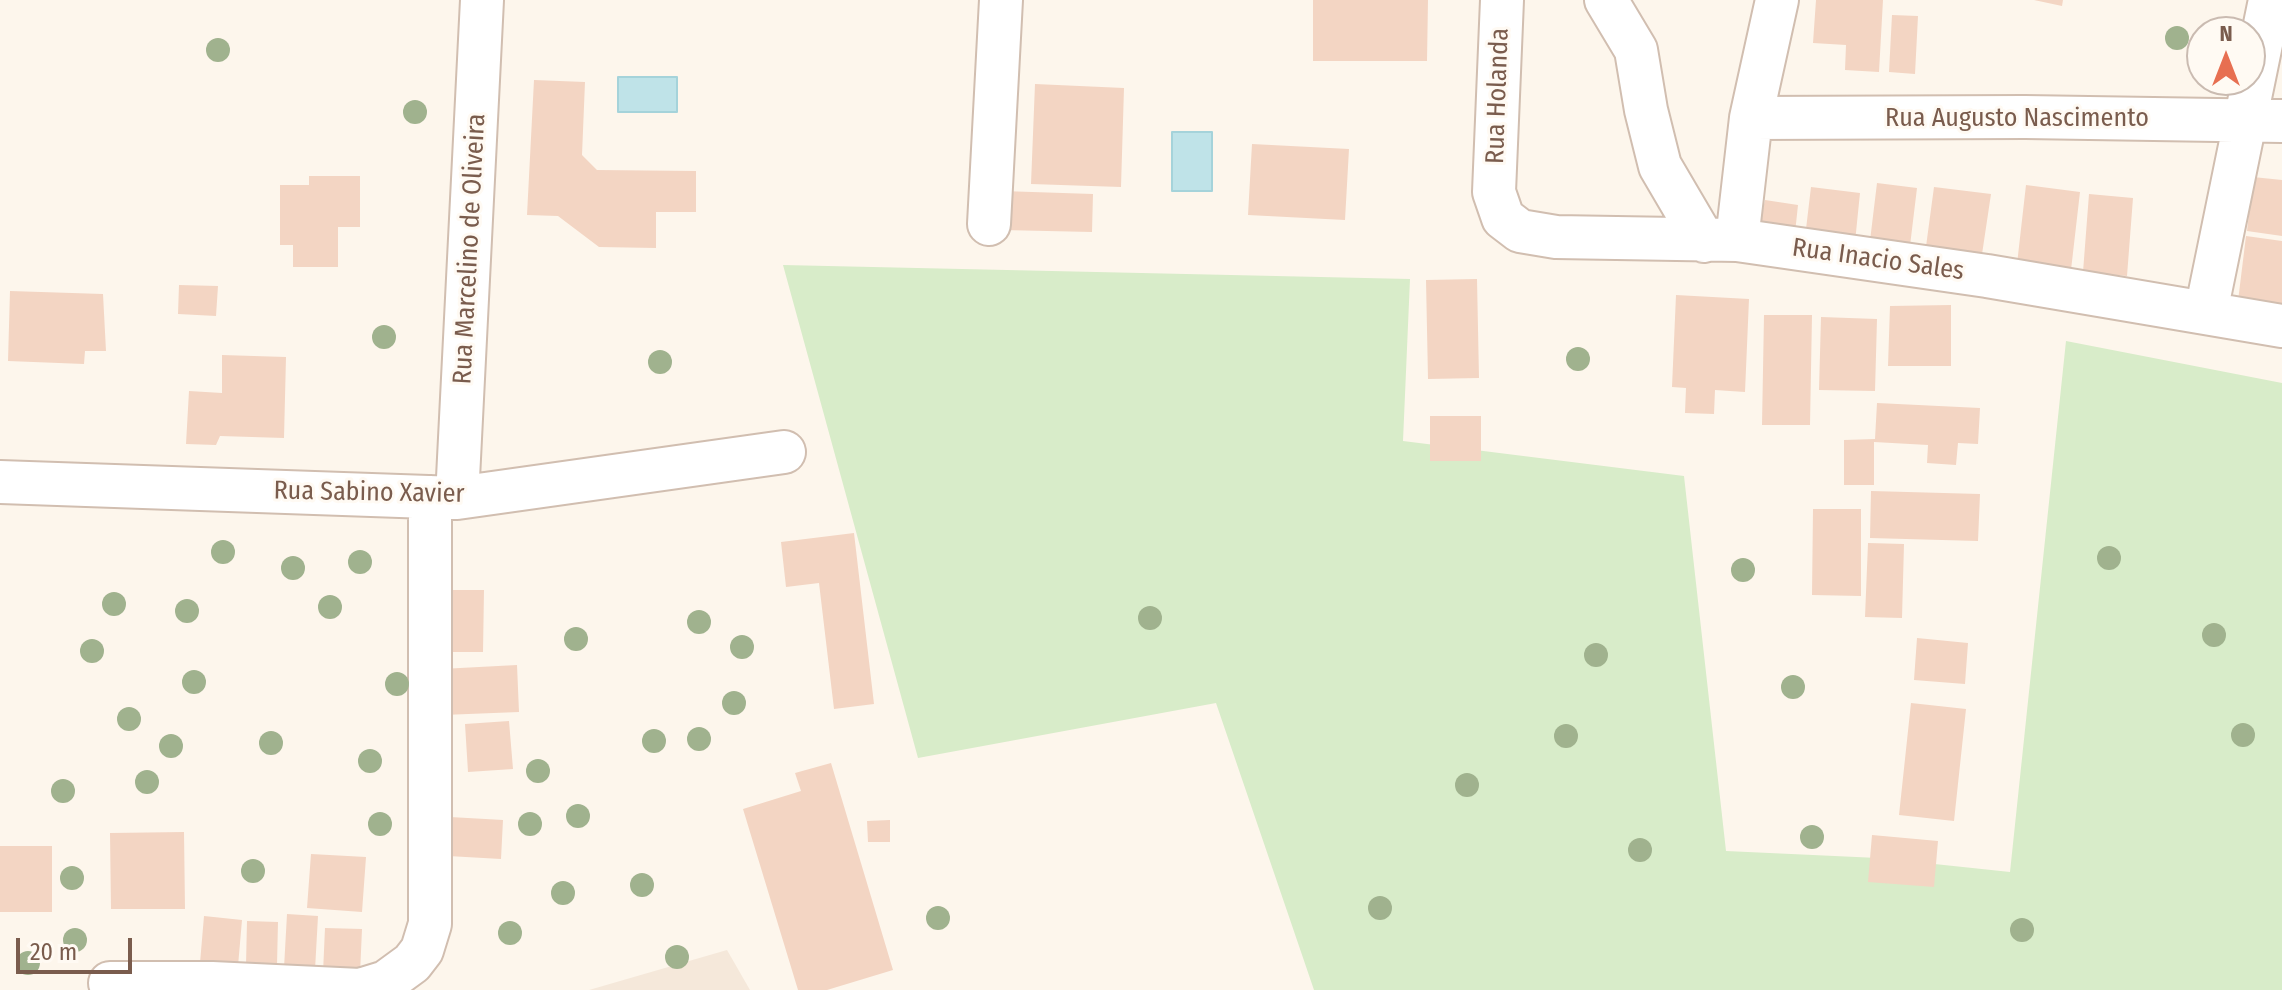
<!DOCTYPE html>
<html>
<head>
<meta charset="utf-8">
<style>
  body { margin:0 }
  #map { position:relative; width:2282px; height:990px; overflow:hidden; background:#fdf6ec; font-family:"Fira Sans Condensed",sans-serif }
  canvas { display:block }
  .north { position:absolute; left:2186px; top:16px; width:80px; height:80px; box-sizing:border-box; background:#fffaf3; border:2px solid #cabbb1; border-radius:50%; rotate:0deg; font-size:22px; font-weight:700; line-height:32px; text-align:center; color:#7a5c4d }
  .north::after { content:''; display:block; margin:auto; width:28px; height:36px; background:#e76f51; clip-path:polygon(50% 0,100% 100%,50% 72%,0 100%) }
  .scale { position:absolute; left:16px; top:938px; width:116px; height:36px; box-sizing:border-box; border:4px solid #7a5c4d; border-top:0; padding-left:10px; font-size:24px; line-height:28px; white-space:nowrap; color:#7a5c4d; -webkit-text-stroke:6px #fffaf3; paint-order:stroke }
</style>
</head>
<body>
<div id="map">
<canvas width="2282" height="990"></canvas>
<div class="north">N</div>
<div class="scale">20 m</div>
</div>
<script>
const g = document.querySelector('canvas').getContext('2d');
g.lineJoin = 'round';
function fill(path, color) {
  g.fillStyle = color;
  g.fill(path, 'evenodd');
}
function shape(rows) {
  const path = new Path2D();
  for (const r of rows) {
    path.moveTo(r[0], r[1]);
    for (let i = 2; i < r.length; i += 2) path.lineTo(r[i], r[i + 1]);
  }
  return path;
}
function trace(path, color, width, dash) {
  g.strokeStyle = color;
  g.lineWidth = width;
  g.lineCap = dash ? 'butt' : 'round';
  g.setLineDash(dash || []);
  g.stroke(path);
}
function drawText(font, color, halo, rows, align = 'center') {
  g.font = font + ' "Fira Sans Condensed",sans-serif';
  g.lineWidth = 6;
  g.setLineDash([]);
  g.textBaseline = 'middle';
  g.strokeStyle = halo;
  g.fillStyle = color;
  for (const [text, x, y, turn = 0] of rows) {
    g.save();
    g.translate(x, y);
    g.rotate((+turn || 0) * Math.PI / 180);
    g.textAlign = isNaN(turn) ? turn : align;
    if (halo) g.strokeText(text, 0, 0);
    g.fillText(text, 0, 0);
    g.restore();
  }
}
fill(shape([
  [727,950,750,990,589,990]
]), '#f5e8da');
fill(shape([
  [783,265,1410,279,1403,441,1684,476,1726,851,1878,858,2010,872,2066,341,2282,383,2282,990,1314,990,1216,703,918,758]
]), '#d8ecc9');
const water = shape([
  [618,77,677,77,677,112,618,112,618,77],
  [1172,132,1212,132,1212,191,1172,191,1172,132]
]);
fill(water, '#bfe3e8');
trace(water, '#a5d3da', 2);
fill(shape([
  [1313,0,1428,0,1427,61,1313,61],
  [1816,0,1883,0,1879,72,1845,70,1846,45,1813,43],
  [2034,0,2063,0,2062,6],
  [1892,15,1918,16,1915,74,1889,72],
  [534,80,585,82,582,155,597,170,696,171,696,212,656,212,656,248,599,247,558,216,527,215],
  [1035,84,1124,88,1121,187,1031,184],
  [1252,144,1349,149,1345,220,1248,215],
  [309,176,360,176,360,227,338,227,338,267,293,267,293,245,280,245,280,185,309,185],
  [2253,177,2282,180,2282,236,2247,231],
  [1877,183,1917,188,1909,254,1869,249],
  [2026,185,2080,192,2071,270,2017,264],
  [1811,187,1860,193,1854,252,1804,246],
  [1934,187,1991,194,1981,261,1925,254],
  [1002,191,1093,194,1092,232,1002,230],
  [2089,194,2133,198,2127,276,2083,272],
  [1765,200,1798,205,1795,233,1759,225],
  [2246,236,2282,241,2282,306,2238,301],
  [1477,279,1479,378,1428,379,1426,280],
  [179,285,218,286,216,316,178,314],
  [10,291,103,294,106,351,85,351,84,364,8,361],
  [1676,295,1749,299,1745,392,1715,390,1714,414,1685,413,1686,388,1672,387],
  [1951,305,1951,366,1888,366,1890,306],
  [1764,315,1812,315,1810,425,1762,425],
  [1821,317,1877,319,1875,391,1819,390],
  [222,355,286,357,284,438,220,436,216,445,186,444,189,391,222,393],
  [1877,403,1980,408,1978,444,1958,443,1956,465,1927,463,1928,445,1874,442,1874,485,1844,485,1844,440,1875,439],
  [1430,416,1481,416,1481,461,1430,461],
  [1871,491,1980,494,1978,541,1870,538],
  [1813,509,1861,509,1861,596,1812,595],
  [854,533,874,704,834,709,819,583,786,587,781,542],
  [1868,543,1904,544,1902,618,1865,617],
  [445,590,484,590,483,652,444,652],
  [1917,638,1968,643,1965,684,1914,680],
  [517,665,519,712,443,715,441,669],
  [1911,703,1966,709,1954,821,1899,815],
  [509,721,513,769,468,772,465,724],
  [831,763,893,970,827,990,798,990,743,809,801,791,795,773],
  [450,817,503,820,501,859,448,856],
  [890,820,890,842,868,842,867,821],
  [184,832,185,909,111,909,110,833],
  [1872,835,1938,841,1934,887,1868,882],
  [0,846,52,846,52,912,0,912],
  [311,854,366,857,362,912,307,908],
  [287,914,318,916,315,970,284,968],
  [204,916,242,920,238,966,200,963],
  [247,921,278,922,277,965,246,965],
  [325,928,362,929,360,974,323,973]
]), '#f3d5c3');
const minor = shape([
  [1502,0,1494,192,1503,218,1520,231,1556,237,1737,240,1987,276,2282,326],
  [1606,0,1636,50,1646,110,1660,166,1704,241],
  [1751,118,2025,117,2282,121],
  [989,224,1001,0],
  [1737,240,1751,118,1777,0],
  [2206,312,2270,0],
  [0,482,457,498,784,452],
  [457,498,482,0],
  [110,983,212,983,360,990,386,982,412,963,422,950,430,924,430,497]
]);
trace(minor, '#d1beb0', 46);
trace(minor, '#fff', 42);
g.fillStyle = '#a0b28e';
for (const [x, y] of [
  [2177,38],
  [218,50],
  [415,112],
  [384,337],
  [1578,359],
  [660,362],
  [223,552],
  [2109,558],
  [360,562],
  [293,568],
  [1743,570],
  [114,604],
  [330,607],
  [187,611],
  [1150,618],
  [699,622],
  [2214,635],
  [576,639],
  [742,647],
  [92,651],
  [1596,655],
  [194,682],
  [397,684],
  [1793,687],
  [734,703],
  [129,719],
  [2243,735],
  [1566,736],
  [699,739],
  [654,741],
  [271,743],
  [171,746],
  [370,761],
  [538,771],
  [147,782],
  [1467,785],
  [63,791],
  [578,816],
  [380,824],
  [530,824],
  [1812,837],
  [1640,850],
  [253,871],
  [72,878],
  [642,885],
  [563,893],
  [1380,908],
  [938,918],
  [2022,930],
  [510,933],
  [75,940],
  [677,957],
  [28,963]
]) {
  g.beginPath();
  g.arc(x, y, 12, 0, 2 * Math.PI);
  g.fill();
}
drawText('26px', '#7a5c4d', '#fffaf3', [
  ["Rua Holanda",1498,96,-88],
  ["Rua Augusto Nascimento",2017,119],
  ["Rua Marcelino de Oliveira",470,249,-87],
  ["Rua Inacio Sales",1878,260,8],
  ["Rua Sabino Xavier",369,493,1]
]);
</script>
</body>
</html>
